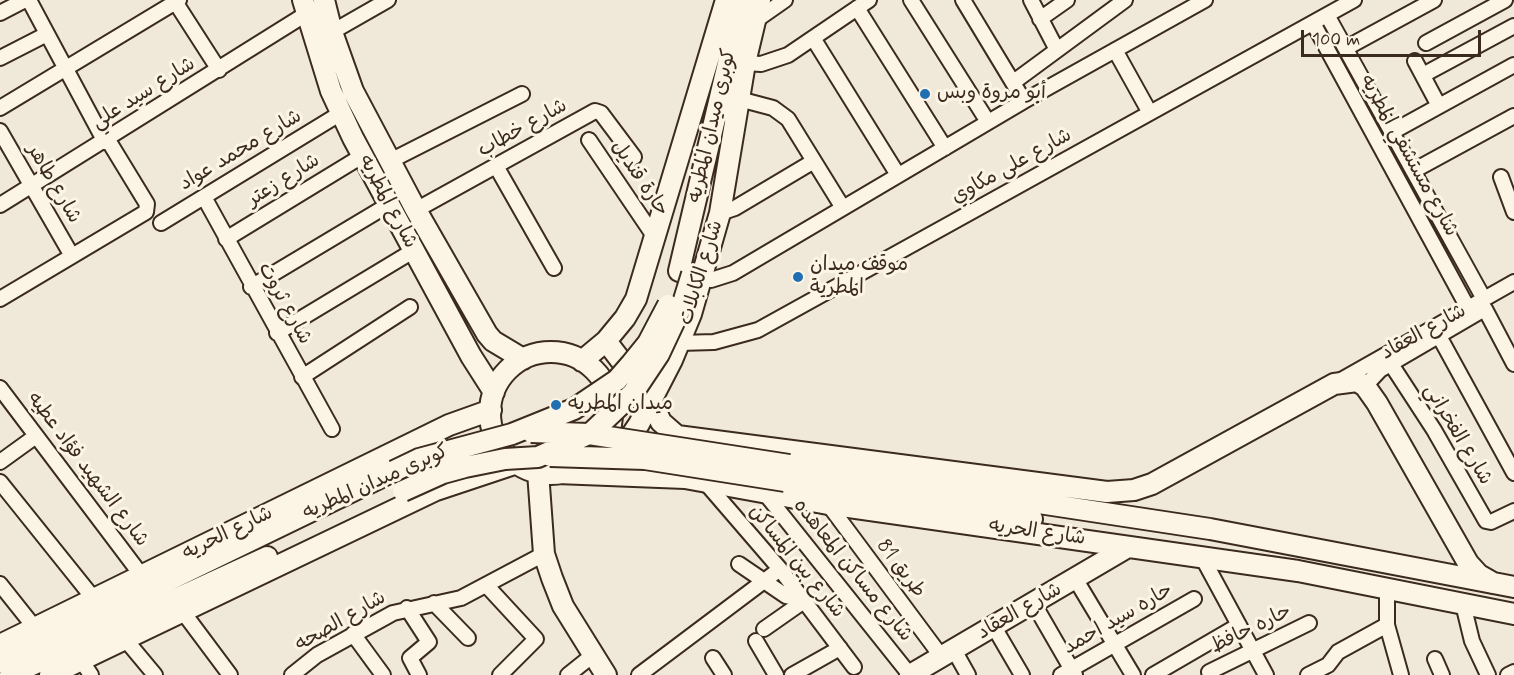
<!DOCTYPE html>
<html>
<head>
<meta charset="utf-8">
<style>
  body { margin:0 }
  #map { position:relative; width:1514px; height:675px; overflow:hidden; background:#f0e9d9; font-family:Mynerve,sans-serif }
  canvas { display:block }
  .scale { position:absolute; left:1301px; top:30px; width:180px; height:27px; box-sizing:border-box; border:3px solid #3b2a1e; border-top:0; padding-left:8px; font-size:18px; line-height:21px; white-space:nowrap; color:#3b2a1e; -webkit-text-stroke:4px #fcf5e5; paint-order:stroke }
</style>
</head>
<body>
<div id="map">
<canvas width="1514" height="675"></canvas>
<div class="scale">100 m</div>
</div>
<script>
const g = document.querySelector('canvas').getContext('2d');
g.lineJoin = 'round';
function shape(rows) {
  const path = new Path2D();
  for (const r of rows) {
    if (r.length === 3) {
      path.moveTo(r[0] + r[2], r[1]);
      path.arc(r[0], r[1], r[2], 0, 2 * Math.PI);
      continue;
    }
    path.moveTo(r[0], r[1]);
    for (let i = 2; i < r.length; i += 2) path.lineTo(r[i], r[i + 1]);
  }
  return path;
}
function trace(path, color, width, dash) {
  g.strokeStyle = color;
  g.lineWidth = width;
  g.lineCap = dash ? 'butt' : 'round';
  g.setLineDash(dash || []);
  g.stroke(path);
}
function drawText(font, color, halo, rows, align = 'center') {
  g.font = font + ' Mynerve,"Playpen Sans Arabic",sans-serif';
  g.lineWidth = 6;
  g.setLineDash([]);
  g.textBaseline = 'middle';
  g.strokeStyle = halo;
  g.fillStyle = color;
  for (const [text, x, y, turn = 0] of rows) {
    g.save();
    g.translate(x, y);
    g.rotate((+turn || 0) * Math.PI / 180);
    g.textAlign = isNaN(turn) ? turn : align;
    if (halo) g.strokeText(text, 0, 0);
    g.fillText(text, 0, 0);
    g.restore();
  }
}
const street = shape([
  [29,0,105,142],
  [174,0,219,70],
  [911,0,988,122],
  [963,0,1024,101],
  [1031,0,1057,50],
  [857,8,945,148],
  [0,13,25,0],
  [1327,15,1484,299],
  [1040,19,1067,0],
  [755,21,785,0],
  [1313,23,1468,308],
  [325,36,388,0],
  [813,38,898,175],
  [1426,43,1505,0],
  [1346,48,1434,0],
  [1115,50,1150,113],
  [0,58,47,34],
  [1415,61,1439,106],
  [745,63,761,64,788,55,869,0],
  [1423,75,1514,26],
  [1015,81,1125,0],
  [739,99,773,108,788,119,843,208],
  [0,108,179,0],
  [0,131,72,256],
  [1392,132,1514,65],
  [589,140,656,239],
  [390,161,522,94],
  [496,166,554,268],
  [1413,171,1514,116],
  [1501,177,1514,212],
  [204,197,332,429],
  [0,205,306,14],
  [416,210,595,111,601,113,634,157],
  [720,213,735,208,814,161],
  [161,223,341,113],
  [226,239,362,156],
  [701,280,711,280,733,273,1024,101,1205,0],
  [251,287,388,205],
  [0,299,146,212,147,204,108,140],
  [1485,309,1514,364],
  [277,333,413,251],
  [1439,336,1514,473],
  [679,343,714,342,758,330,1354,0],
  [1391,364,1434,430,1486,521,1491,522,1514,511],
  [302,377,410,307],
  [1341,380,1514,282],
  [1365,386,1380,370,1481,311],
  [0,388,142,576],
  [0,462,36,436],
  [0,482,94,599],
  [705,482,780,569,854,667],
  [763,491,910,675],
  [828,504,941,656],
  [1202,557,1266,675],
  [739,564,786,596,803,599],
  [1076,580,1133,675],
  [0,584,35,628],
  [487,586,536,639,500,675],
  [1387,590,1387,625,1401,675],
  [434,603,468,638],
  [1034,604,1075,675],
  [1463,604,1472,641,1488,675],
  [407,608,429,642,410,658,419,675],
  [183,612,230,675],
  [994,627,1022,675],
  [764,629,804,601],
  [353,634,383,675],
  [125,639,155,675],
  [756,641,776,675],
  [954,650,968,675],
  [713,658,724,675],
  [1435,659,1442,675],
  [81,660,91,675],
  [1209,672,1309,623],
  [292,675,317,655,393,613,461,598,544,554],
  [568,675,593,655],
  [639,675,780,569],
  [792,675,840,648],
  [1061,675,1194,599],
  [1153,675,1239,625],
  [1308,675,1328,665,1338,652,1387,625],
  [1508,675,1514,672]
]);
const secondary = shape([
  [303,0,331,91,353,138,471,356,494,392],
  [324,0,332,32,353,91,416,210,487,334,493,341,523,359],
  [679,271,743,0],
  [606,341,651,400,661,422,677,436,1107,492,1134,490,1152,484,1334,384,1357,381,1365,386,1377,403,1468,563,1479,575,1493,583],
  [551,413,61],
  [582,361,606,341,625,318,636,299,726,0],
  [620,452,639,424,672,360,691,314,720,213,745,63,760,0],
  [789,465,1210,529,1514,587],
  [538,472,544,554,552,578,563,606,606,675],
  [557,473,685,478,828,504,1298,571,1514,614],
  [785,481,1032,519],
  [0,645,449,425,491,410],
  [0,662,394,471],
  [10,675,267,557],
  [50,675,436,490,514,464],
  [910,675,1128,547]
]);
trace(street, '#3b2a1e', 18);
trace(secondary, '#3b2a1e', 24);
trace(street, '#fcf5e5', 14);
trace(secondary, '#fcf5e5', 20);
const secondaryBridge = shape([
  [531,432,589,434,789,465],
  [550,456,645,459,785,481],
  [394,471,419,459,512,434,574,409,617,380,631,364,648,343,668,305],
  [403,491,443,473,465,467,505,459,538,457,591,433,633,393,659,354,683,303,692,274]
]);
trace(secondaryBridge, '#3b2a1e', 24, []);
trace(secondaryBridge, '#fcf5e5', 20);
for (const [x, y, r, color] of [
  [925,94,6,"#1f6fb2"],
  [798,277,6,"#1f6fb2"],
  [556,405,6,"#1f6fb2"]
]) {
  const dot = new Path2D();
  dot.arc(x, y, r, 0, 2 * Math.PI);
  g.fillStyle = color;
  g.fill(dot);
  trace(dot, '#fcf5e5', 2);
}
drawText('20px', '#3b2a1e', '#fcf5e5', [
  ["شارع سيد علي",144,94,-32],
  ["كوبرى ميدان المطريه",713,126,-77],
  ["شارع خطاب",523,129,-29],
  ["شارع محمد عواد",241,151,-31],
  ["شارع مستشفي المطريه",1408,156,61],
  ["شارع على مكاوي",1012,167,-29],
  ["حارة قنديل",639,179,56],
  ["شارع زعتر",284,181,-32],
  ["شارع طاهر",53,184,60],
  ["شارع المطريه",387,202,62],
  ["شارع الكابلات",702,273,-73],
  ["شارع ثروت",284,304,61],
  ["شارع العقاد",1424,333,-29],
  ["شارع الفخراني",1457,435,59],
  ["شارع الشهيد فؤاد عطيه",87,470,53],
  ["كوبرى ميدان المطريه",376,483,-24],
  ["شارع الحريه",1037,533,8],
  ["شارع الحريه",228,534,-26],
  ["شارع بين المساكن",796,562,51],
  ["طريق 81",900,569,53],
  ["شارع مساكن المعاهده",852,571,51],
  ["شارع العقاد",1020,612,-30],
  ["حاره سيد احمد",1118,620,-30],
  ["شارع الصحه",341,622,-30],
  ["حاره حافظ",1251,630,-26]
]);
drawText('20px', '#3b2a1e', '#fcf5e5', [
  ["أبو مروة وبس",937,94],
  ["موقف ميدان",810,266],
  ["المطرية",810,289],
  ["ميدان المطريه",568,405]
], 'left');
</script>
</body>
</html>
